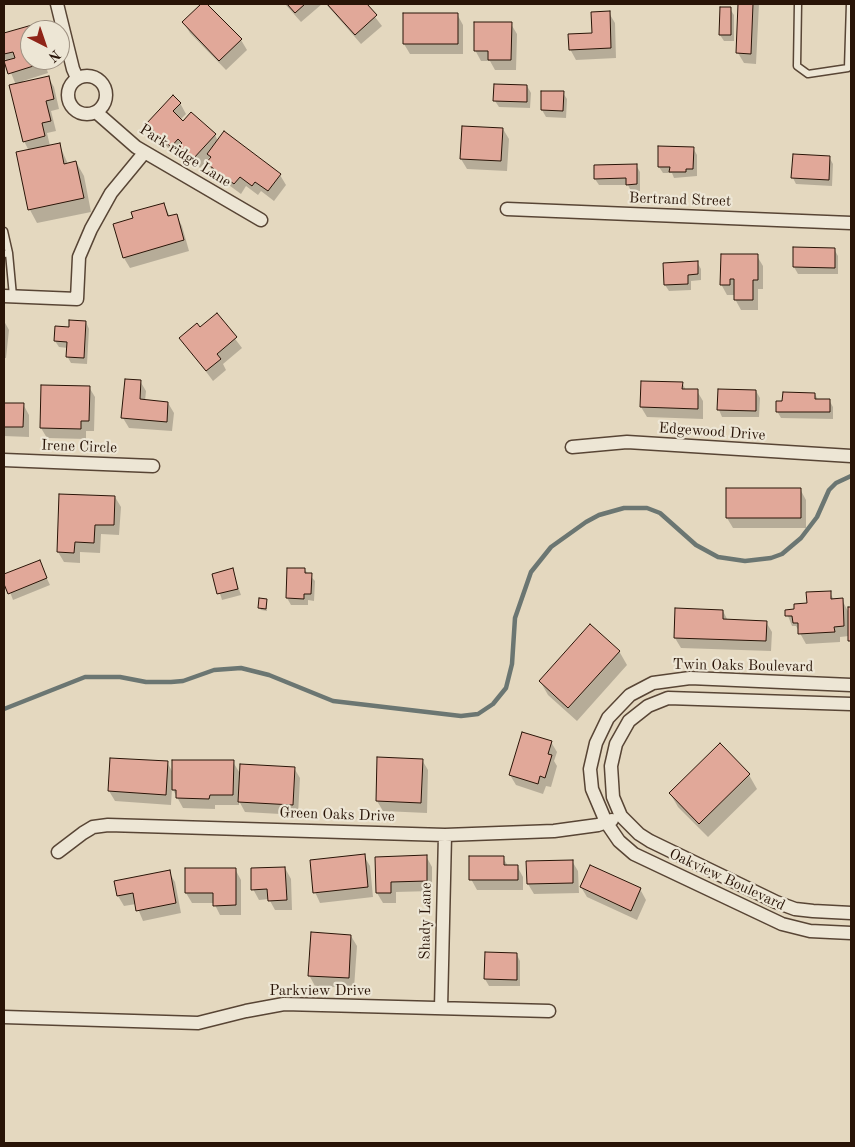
<!DOCTYPE html>
<html>
<head>
<meta charset="utf-8">
<style>
  body { margin:0 }
  #map { position:relative; width:855px; height:1147px; overflow:hidden; background:#e4d8bf; font-family:"Old Standard TT",serif }
  canvas { display:block }
  .frame { position:absolute; inset:0; border:5px solid #291407; pointer-events:none }
  .north { position:absolute; left:20px; top:20px; width:50px; height:50px; box-sizing:border-box; background:#ede6d5; border:1px solid #9f9283; border-radius:50%; rotate:139deg; font-size:14px; font-weight:700; line-height:20px; text-align:center; color:#291407 }
  .north::after { content:''; display:block; margin:auto; width:18px; height:22px; background:#8f2418; clip-path:polygon(50% 0,100% 100%,50% 72%,0 100%) }
</style>
</head>
<body>
<div id="map">
<canvas width="855" height="1147"></canvas>
<div class="frame"></div>
<div class="north">N</div>
</div>
<script>
const g = document.querySelector('canvas').getContext('2d');
g.lineJoin = 'round';
function fill(path, color) {
  g.fillStyle = color;
  g.fill(path, 'evenodd');
}
function shape(rows) {
  const path = new Path2D();
  for (const r of rows) {
    if (r.length === 3) {
      path.moveTo(r[0] + r[2], r[1]);
      path.arc(r[0], r[1], r[2], 0, 2 * Math.PI);
      continue;
    }
    path.moveTo(r[0], r[1]);
    for (let i = 2; i < r.length; i += 2) path.lineTo(r[i], r[i + 1]);
  }
  return path;
}
function trace(path, color, width, dash) {
  g.strokeStyle = color;
  g.lineWidth = width;
  g.lineCap = dash ? 'butt' : 'round';
  g.setLineDash(dash || []);
  g.stroke(path);
}
function drawText(font, color, halo, rows, align = 'center') {
  g.font = font + ' "Old Standard TT",serif';
  g.lineWidth = 4.5;
  g.setLineDash([]);
  g.textBaseline = 'middle';
  g.strokeStyle = halo;
  g.fillStyle = color;
  for (const [text, x, y, turn = 0] of rows) {
    g.save();
    g.translate(x, y);
    g.rotate((+turn || 0) * Math.PI / 180);
    g.textAlign = isNaN(turn) ? turn : align;
    if (halo) g.strokeText(text, 0, 0);
    g.fillText(text, 0, 0);
    g.restore();
  }
}
fill(shape([
  [203,4,206,4,241,40,247,50,226,70,190,33,184,23],
  [285,4,322,4,301,22],
  [326,4,365,4,382,26,361,44],
  [740,4,759,4,756,64,744,63,738,53],
  [730,9,734,15,734,41,724,41,720,35],
  [609,13,615,23,616,58,576,60,570,49,593,34],
  [457,14,463,25,463,54,410,54,404,44],
  [511,24,517,34,516,70,495,70,490,61,481,61,475,50],
  [31,26,33,30,30,30,30,60,44,60,48,73,23,81,23,83,48,77,54,87,59,109,51,111,56,131,47,133,50,146,59,144,68,164,76,162,84,176,91,212,37,223,30,210,29,151,24,141,16,85,4,56,4,35],
  [527,86,531,93,530,108,499,107,495,101],
  [542,92,563,93,567,99,566,118,546,117,542,110],
  [180,103,186,114,180,120,183,122,215,135,218,141,280,175,286,185,274,201,261,191,258,195,246,186,241,194,214,174,208,163,212,157,211,156,200,168,183,150,177,156,154,135,148,124],
  [503,129,509,139,507,171,467,169,461,159],
  [693,148,697,155,697,176,674,178,672,173,663,173,659,167],
  [829,157,833,164,832,186,796,184,793,178],
  [636,165,640,172,640,191,631,191,628,185,599,185,595,179],
  [164,204,170,217,176,215,182,226,189,251,130,268,124,258,134,219],
  [795,248,834,249,838,256,838,274,798,274,794,267],
  [757,256,763,266,763,289,758,289,758,310,741,310,735,299,735,295,727,295,721,284],
  [697,262,701,269,701,280,691,281,691,290,669,291,665,285],
  [217,315,242,348,223,364,226,370,213,381,181,338,200,329],
  [4,321,9,330,6,358,4,358],
  [86,322,89,329,87,364,71,363,67,356,68,348,59,347,55,341,70,328],
  [140,381,146,391,145,401,168,403,174,413,172,431,129,428,123,418],
  [682,383,686,390,697,391,703,401,703,419,647,417,641,407],
  [89,387,95,397,94,431,86,431,86,439,47,438,41,428],
  [756,391,760,398,759,417,722,417,719,410],
  [815,394,818,400,829,400,833,407,833,419,781,418,777,411,784,402],
  [4,404,23,404,29,415,29,437,4,436],
  [800,489,806,500,806,528,733,528,727,518],
  [115,497,121,507,119,535,101,534,100,553,80,552,80,563,64,562,58,552],
  [39,562,50,585,13,600,4,576],
  [288,569,304,569,315,581,314,601,308,600,308,605,291,605,287,598],
  [232,570,241,595,222,600,214,575],
  [830,593,834,600,842,600,849,613,851,608,851,645,849,636,840,637,840,642,806,644,796,626,792,626,786,611,796,610],
  [266,600,267,611,261,610,259,607],
  [676,610,723,611,728,621,766,622,772,632,771,651,681,648,675,638],
  [619,651,627,665,577,721,548,695,540,681],
  [551,742,557,752,554,761,557,766,551,787,546,786,543,794,516,785,510,775],
  [720,745,749,775,757,789,708,837,678,807,670,793],
  [422,760,428,770,427,813,383,811,377,801],
  [167,762,173,773,233,762,241,775,294,768,300,778,298,815,245,812,239,801,239,805,215,805,215,809,183,808,172,788,171,805,115,801,109,791],
  [364,856,370,866,373,897,320,903,315,892],
  [426,856,432,867,432,891,396,892,396,903,383,903,377,893,376,858],
  [503,858,508,866,517,866,523,877,523,890,477,890,471,879],
  [572,861,578,871,579,893,534,894,528,884],
  [285,868,291,879,292,910,275,910,269,899,259,900,253,889],
  [235,869,241,880,241,915,220,915,214,903,192,903,186,893],
  [169,872,175,882,181,913,143,921,136,904,124,906,118,896,115,882],
  [581,887,640,889,646,900,637,920,587,897],
  [351,936,357,946,354,988,315,986,309,975],
  [517,955,520,961,520,986,489,986,485,979]
]), '#0003');
trace(shape([
  [4,709,85,677,120,677,146,682,171,682,183,681,214,670,241,668,269,675,333,701,461,716,478,714,493,704,506,688,512,664,515,618,531,572,551,547,586,522,599,515,624,508,647,508,660,513,696,545,718,557,745,561,771,558,782,554,801,538,817,517,829,490,836,483,851,476]
]), '#6b7672', 4.5);
const building = shape([
  [201,4,207,4,242,39,219,61,182,22,201,4],
  [287,4,305,4,295,13,287,4],
  [327,4,367,4,377,15,355,35,327,4],
  [738,4,753,4,751,54,736,53,738,4],
  [720,7,731,7,731,35,719,35,720,7],
  [610,11,611,48,569,50,568,34,592,33,591,12,610,11],
  [403,13,458,13,458,44,403,44,403,13],
  [474,22,512,22,511,60,488,60,488,51,474,51,474,22],
  [32,25,30,60,42,60,43,63,8,74,4,61,15,58,13,52,4,54,4,33,32,25],
  [49,76,54,99,46,101,51,121,42,123,45,136,23,142,9,85,49,76],
  [494,84,527,85,527,102,493,101,494,84],
  [541,91,564,91,563,111,541,110,541,91],
  [173,95,181,103,173,111,183,121,191,112,216,134,193,159,179,146,182,143,178,139,171,147,146,124,173,95],
  [462,126,503,128,501,161,460,159,462,126],
  [224,131,281,174,268,191,255,182,252,186,240,177,234,184,206,163,211,157,207,154,224,131],
  [60,143,64,164,76,161,84,198,28,210,16,152,60,143],
  [658,146,694,147,693,169,686,169,686,172,669,172,670,167,658,167,658,146],
  [793,154,830,156,829,180,791,178,793,154],
  [637,164,637,184,626,185,626,178,594,179,594,165,637,164],
  [164,203,168,216,177,214,184,240,123,258,113,224,133,218,131,212,164,203],
  [793,247,835,248,835,268,793,267,793,247],
  [721,254,758,254,758,280,753,280,753,300,734,300,734,279,730,279,730,285,720,285,721,254],
  [698,261,698,274,688,275,688,284,664,285,663,263,698,261],
  [217,313,237,337,217,354,221,359,206,371,179,338,197,323,200,327,217,313],
  [69,320,86,321,84,358,66,357,67,342,54,341,55,326,69,327,69,320],
  [125,379,141,380,140,399,168,402,167,422,121,418,125,379],
  [641,381,683,382,682,389,698,389,698,409,640,407,641,381],
  [41,385,90,386,89,421,81,421,81,429,40,428,41,385],
  [718,389,756,390,756,411,717,410,718,389],
  [783,392,815,393,815,399,830,399,830,412,776,412,776,401,782,401,783,392],
  [4,403,24,403,23,427,4,427,4,403],
  [726,488,801,488,801,518,726,518,726,488],
  [59,494,115,496,114,525,95,525,94,543,75,542,74,553,57,552,59,494],
  [40,560,47,578,8,594,4,584,4,574,40,560],
  [233,568,238,589,217,594,212,574,233,568],
  [287,568,305,568,305,573,312,573,311,594,304,594,304,599,286,598,287,568],
  [831,591,831,599,843,598,844,626,834,627,835,632,798,634,798,623,793,623,792,616,785,616,785,610,794,609,794,604,807,603,806,592,831,591],
  [259,598,267,599,266,609,258,608,259,598],
  [848,607,851,607,851,641,848,641,848,607],
  [675,608,723,610,723,619,767,621,766,641,674,638,675,608],
  [590,624,620,651,568,708,539,681,590,624],
  [522,732,552,741,548,754,552,755,545,778,540,776,538,784,509,775,522,732],
  [720,743,750,774,699,824,669,793,720,743],
  [377,757,423,759,421,803,376,801,377,757],
  [110,758,168,761,166,795,108,791,110,758],
  [172,760,234,760,233,795,210,795,209,799,176,798,176,790,172,790,172,760],
  [240,764,295,767,293,805,238,802,240,764],
  [365,854,368,887,313,893,310,860,365,854],
  [427,855,427,881,391,882,391,893,376,893,375,857,427,855],
  [469,856,504,856,504,865,518,865,518,880,469,880,469,856],
  [573,860,573,883,527,884,526,861,573,860],
  [590,865,641,888,631,911,580,887,590,865],
  [285,867,287,900,268,901,267,889,251,890,251,868,285,867],
  [185,868,236,868,236,905,213,906,213,893,185,893,185,868],
  [170,870,176,903,136,911,133,893,117,896,114,881,170,870],
  [311,932,351,935,349,978,308,976,311,932],
  [485,952,517,953,517,980,484,979,485,952]
]);
fill(building, '#e1a899');
trace(building, '#291407', 1);
const lane = shape([
  [798,4,797,66,808,74,848,68,850,4],
  [4,231,9,253],
  [4,254,9,253,13,296]
]);
const street = shape([
  [57,4,73,69,77,78],
  [87,95,19],
  [96,112,136,147,261,220],
  [507,209,851,223],
  [4,296,77,299,79,257,91,229,111,193,144,153],
  [572,447,627,442,851,456],
  [4,460,153,466],
  [851,685,690,678,653,683,630,695,608,718,596,743,590,769,592,789,606,822,619,841,634,854,782,924,810,931,851,933],
  [851,704,668,698,648,706,629,721,616,744,611,766,613,797,621,816,639,834,650,841,776,902,795,909,813,911,851,913],
  [58,852,83,833,93,827,108,825,445,835,554,831,598,825,612,820],
  [441,1008,445,835],
  [4,1017,198,1023,246,1011,284,1004,549,1011]
]);
trace(lane, '#584535', 9);
trace(street, '#584535', 15);
trace(lane, '#ede6d5', 6);
trace(street, '#ede6d5', 12);
drawText('15px', '#291407', '#ede6d5', [
  ["Park ridge Lane",185,156,32],
  ["Bertrand Street",680,200,2],
  ["Edgewood Drive",712,432,4],
  ["Irene Circle",79,447,2],
  ["Twin Oaks Boulevard",743,666,1],
  ["Green Oaks Drive",337,815,2],
  ["Oakview Boulevard",727,880,25],
  ["Shady Lane",426,921,-89],
  ["Parkview Drive",320,991]
]);
</script>
</body>
</html>
